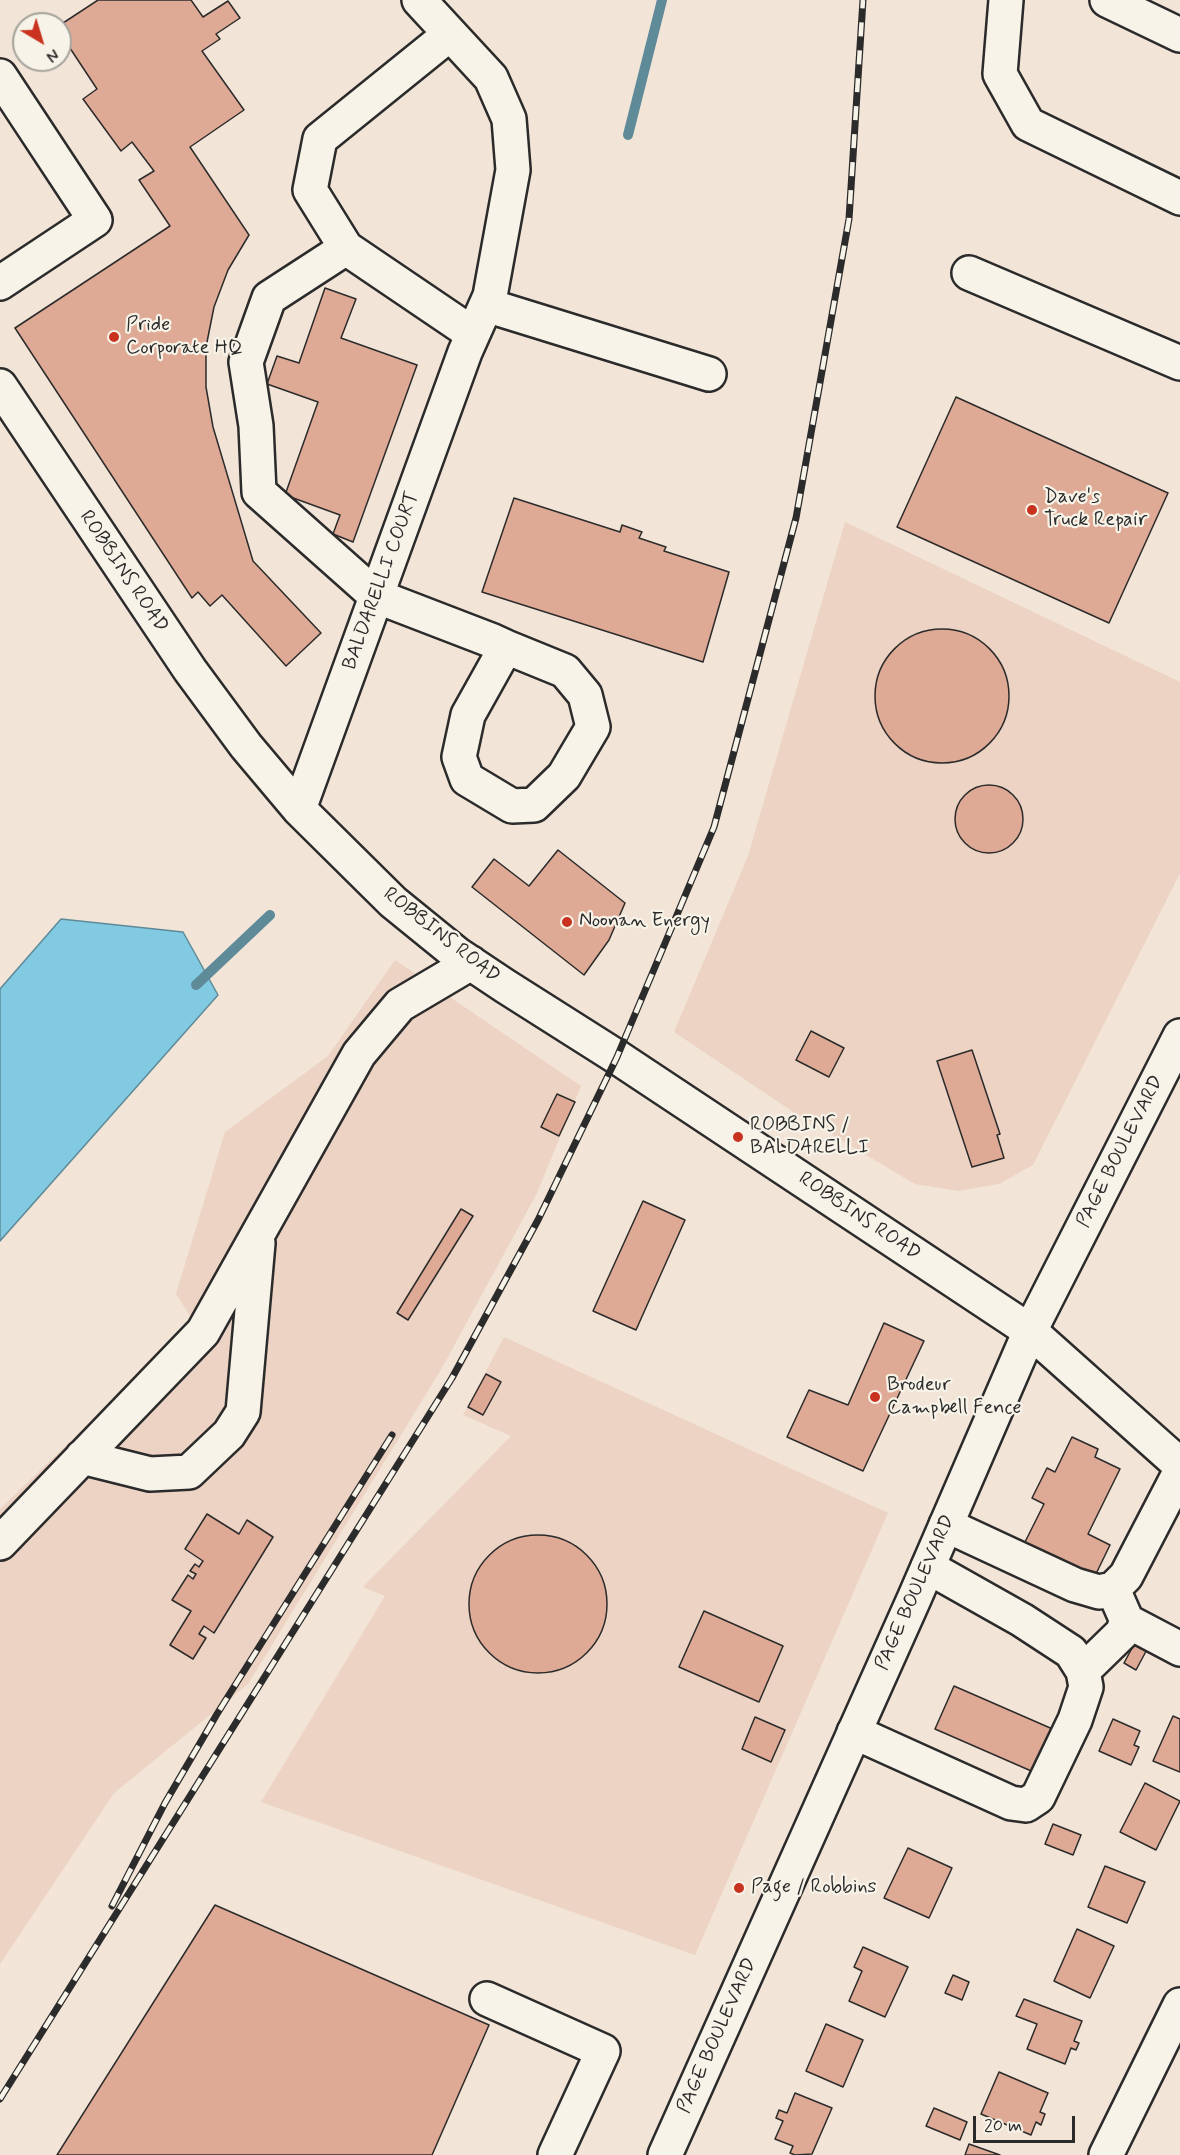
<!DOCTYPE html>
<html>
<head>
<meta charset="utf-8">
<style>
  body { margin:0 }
  #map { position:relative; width:1180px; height:2155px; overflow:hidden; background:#f2e4d7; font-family:Mynerve,sans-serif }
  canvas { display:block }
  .north { position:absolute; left:12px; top:12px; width:60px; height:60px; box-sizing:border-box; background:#f7f3e8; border:2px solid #a5a39c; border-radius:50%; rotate:142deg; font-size:16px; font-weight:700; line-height:24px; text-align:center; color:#2b2b2b }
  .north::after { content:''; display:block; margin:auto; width:21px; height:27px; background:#c8321e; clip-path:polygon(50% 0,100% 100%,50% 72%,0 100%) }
  .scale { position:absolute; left:973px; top:2116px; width:102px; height:27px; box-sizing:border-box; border:3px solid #2b2b2b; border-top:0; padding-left:8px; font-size:18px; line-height:21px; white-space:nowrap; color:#2b2b2b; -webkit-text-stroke:4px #f7f3e8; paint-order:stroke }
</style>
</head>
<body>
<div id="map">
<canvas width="1180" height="2155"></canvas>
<div class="north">N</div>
<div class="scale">20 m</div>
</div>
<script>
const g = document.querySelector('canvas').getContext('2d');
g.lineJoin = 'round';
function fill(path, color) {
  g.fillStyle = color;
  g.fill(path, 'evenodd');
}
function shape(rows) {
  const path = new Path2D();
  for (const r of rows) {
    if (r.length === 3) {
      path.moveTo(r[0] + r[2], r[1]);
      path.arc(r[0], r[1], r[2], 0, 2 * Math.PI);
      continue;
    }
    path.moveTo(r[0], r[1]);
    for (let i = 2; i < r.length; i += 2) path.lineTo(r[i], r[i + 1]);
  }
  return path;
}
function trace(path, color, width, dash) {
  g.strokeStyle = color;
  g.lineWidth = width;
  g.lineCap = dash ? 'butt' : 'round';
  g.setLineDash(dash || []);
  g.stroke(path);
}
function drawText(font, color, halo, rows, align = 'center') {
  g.font = font + ' Mynerve,sans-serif';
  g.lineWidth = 4.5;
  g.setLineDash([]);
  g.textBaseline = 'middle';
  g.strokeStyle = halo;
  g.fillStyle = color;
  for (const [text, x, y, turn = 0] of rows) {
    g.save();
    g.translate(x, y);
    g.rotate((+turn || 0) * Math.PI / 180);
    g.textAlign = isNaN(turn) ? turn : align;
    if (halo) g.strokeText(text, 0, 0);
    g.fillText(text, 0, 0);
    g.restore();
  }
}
fill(shape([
  [845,522,1180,682,1180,873,1033,1165,999,1184,958,1191,915,1184,792,1111,674,1032,748,856],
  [395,960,581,1086,537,1193,442,1368,248,1684,114,1793,0,1964,0,1509,194,1322,176,1294,225,1132,328,1056],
  [504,1337,888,1513,695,1955,261,1802,385,1596,363,1587,511,1436,463,1415]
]), '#ecd3c3');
const water = shape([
  [61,919,183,932,218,995,0,1241,0,989,61,919]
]);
fill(water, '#81cae1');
trace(water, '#5f8a98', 1.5);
trace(shape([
  [628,135,662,0],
  [196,985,270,915]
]), '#5f8a98', 10);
const building = shape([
  [98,0,191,0,203,17,228,1,240,18,216,34,220,39,202,51,244,110,190,147,249,235,228,270,214,307,206,347,206,387,213,427,253,561,321,633,286,666,222,595,210,606,198,592,192,598,15,328,170,226,139,180,154,171,132,142,121,151,83,99,97,89,60,33,60,25,98,0],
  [325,288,356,299,341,338,417,365,353,542,333,534,340,515,285,495,318,402,267,384,277,356,299,363,325,288],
  [956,397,1168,493,1109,623,897,527,956,397],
  [514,498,620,532,622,525,642,532,639,538,666,547,664,551,729,572,703,662,482,592,514,498],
  [942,696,67],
  [989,819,34],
  [558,850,625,903,609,940,584,975,472,887,494,859,529,886,558,850],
  [811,1031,844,1048,829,1077,796,1060,811,1031],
  [972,1050,1000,1134,997,1135,1004,1158,972,1167,937,1061,972,1050],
  [557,1094,575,1102,559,1136,541,1127,557,1094],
  [643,1201,685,1220,636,1330,593,1311,643,1201],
  [461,1209,473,1216,408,1320,397,1313,461,1209],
  [884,1323,924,1341,863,1471,787,1437,809,1390,848,1405,884,1323],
  [486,1374,501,1382,483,1415,468,1407,486,1374],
  [1072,1437,1098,1449,1095,1457,1120,1469,1088,1534,1110,1545,1094,1578,1024,1544,1044,1504,1032,1498,1047,1468,1055,1472,1072,1437],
  [207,1514,239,1534,247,1520,273,1537,214,1633,204,1626,199,1634,206,1638,193,1659,170,1645,191,1611,172,1600,188,1575,193,1579,196,1574,190,1571,195,1564,199,1567,203,1561,185,1549,207,1514],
  [538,1604,69],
  [704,1611,783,1646,759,1702,679,1667,704,1611],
  [1139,1635,1151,1642,1136,1670,1124,1663,1139,1635],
  [954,1686,1064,1734,1045,1777,935,1729,954,1686],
  [1173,1716,1180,1719,1180,1772,1153,1761,1173,1716],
  [755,1717,785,1730,771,1762,742,1749,755,1717],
  [1113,1719,1140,1731,1134,1745,1139,1747,1131,1765,1099,1751,1113,1719],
  [1145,1783,1180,1801,1156,1850,1120,1832,1145,1783],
  [1053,1824,1081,1835,1073,1855,1045,1844,1053,1824],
  [908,1848,952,1868,929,1918,884,1898,908,1848],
  [1105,1866,1145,1882,1127,1923,1088,1907,1105,1866],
  [215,1905,489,2025,432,2155,57,2155,215,1905],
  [1077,1929,1114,1946,1090,1998,1054,1981,1077,1929],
  [863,1947,908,1967,885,2017,849,2001,862,1971,854,1967,863,1947],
  [953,1975,969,1982,962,2000,945,1993,953,1975],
  [1024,1999,1082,2021,1074,2041,1079,2043,1076,2050,1071,2048,1065,2064,1027,2049,1037,2024,1016,2016,1024,1999],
  [826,2024,863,2040,843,2087,806,2071,826,2024],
  [999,2072,1048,2093,1040,2112,1045,2114,1041,2125,1036,2122,1031,2135,981,2114,999,2072],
  [795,2093,832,2108,812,2154,795,2155,790,2153,793,2146,775,2139,783,2121,776,2118,779,2110,787,2113,795,2093],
  [934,2108,967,2122,960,2140,926,2126,934,2108],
  [969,2144,1000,2155,965,2155,969,2144]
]);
fill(building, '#dfaa95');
trace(building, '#2b2b2b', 1.5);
const minor = shape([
  [1006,0,1000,74,1028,124,1180,198],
  [1107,0,1180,35],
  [450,34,320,139,310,190,346,248,473,334],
  [0,76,95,220,0,283],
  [346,248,269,298,246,362,256,426,259,492,376,596,493,641,506,647,565,671,585,695,593,727,564,776,534,805,512,806,467,779,459,757,468,715,506,647],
  [969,273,1180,363],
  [486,305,709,374],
  [0,386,190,670,246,746,299,809,393,902,457,954,505,986,617,1057,1030,1331,1180,1465],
  [299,809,465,352,490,296,513,170,509,119,491,78,419,0],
  [82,1457,150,1474,189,1472,229,1434,243,1412,258,1243],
  [946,1525,1075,1585,1099,1592,1113,1589,1126,1576,1180,1472],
  [0,1543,203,1332,359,1054,400,1005,471,963],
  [1127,1621,1180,1649],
  [1083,1671,1122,1633,1127,1621,1113,1589],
  [854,1732,1011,1803,1026,1805,1038,1797,1075,1720,1086,1687,1083,1671,1071,1652,1022,1620,928,1567],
  [487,1999,603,2051,555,2155],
  [1106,2155,1180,2005]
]);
const major = shape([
  [665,2155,914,1599,1030,1331,1180,1036]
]);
trace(minor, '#2b2b2b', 38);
trace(major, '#2b2b2b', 38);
trace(minor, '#f7f3e8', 33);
trace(major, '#f7f3e8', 33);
const rail = shape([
  [112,1906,165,1803,217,1714,392,1435],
  [0,2099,452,1378,538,1220,617,1057,714,827,796,518,849,219,863,0]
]);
trace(rail, '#2b2b2b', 7);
trace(rail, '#f7f3e8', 4.5, [14]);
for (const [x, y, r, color] of [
  [114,337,6,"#c8321e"],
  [1032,510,6,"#c8321e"],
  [567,922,6,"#c8321e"],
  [738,1137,6,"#c8321e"],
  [875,1397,6,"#c8321e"],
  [739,1888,6,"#c8321e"]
]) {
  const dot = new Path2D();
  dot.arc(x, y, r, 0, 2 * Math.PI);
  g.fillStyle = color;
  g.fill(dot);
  trace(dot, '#f7f3e8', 2);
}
drawText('20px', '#2b2b2b', '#f7f3e8', [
  ["Pride",126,326],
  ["Corporate HQ",126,349],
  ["Dave's",1044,498],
  ["Truck Repair",1044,521],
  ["Noonan Energy",579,922],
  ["ROBBINS /",750,1126],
  ["BALDARELLI",750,1149],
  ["Brodeur",887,1386],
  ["Campbell Fence",887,1409],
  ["Page / Robbins",751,1888]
], 'left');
drawText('20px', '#2b2b2b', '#f7f3e8', [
  ["ROBBINS ROAD",123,572,56],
  ["BALDARELLI COURT",382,581,-70],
  ["ROBBINS ROAD",441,936,38],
  ["PAGE BOULEVARD",1121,1152,-63],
  ["ROBBINS ROAD",859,1217,34],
  ["PAGE BOULEVARD",916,1593,-66],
  ["PAGE BOULEVARD",718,2036,-66]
]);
</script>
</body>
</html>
